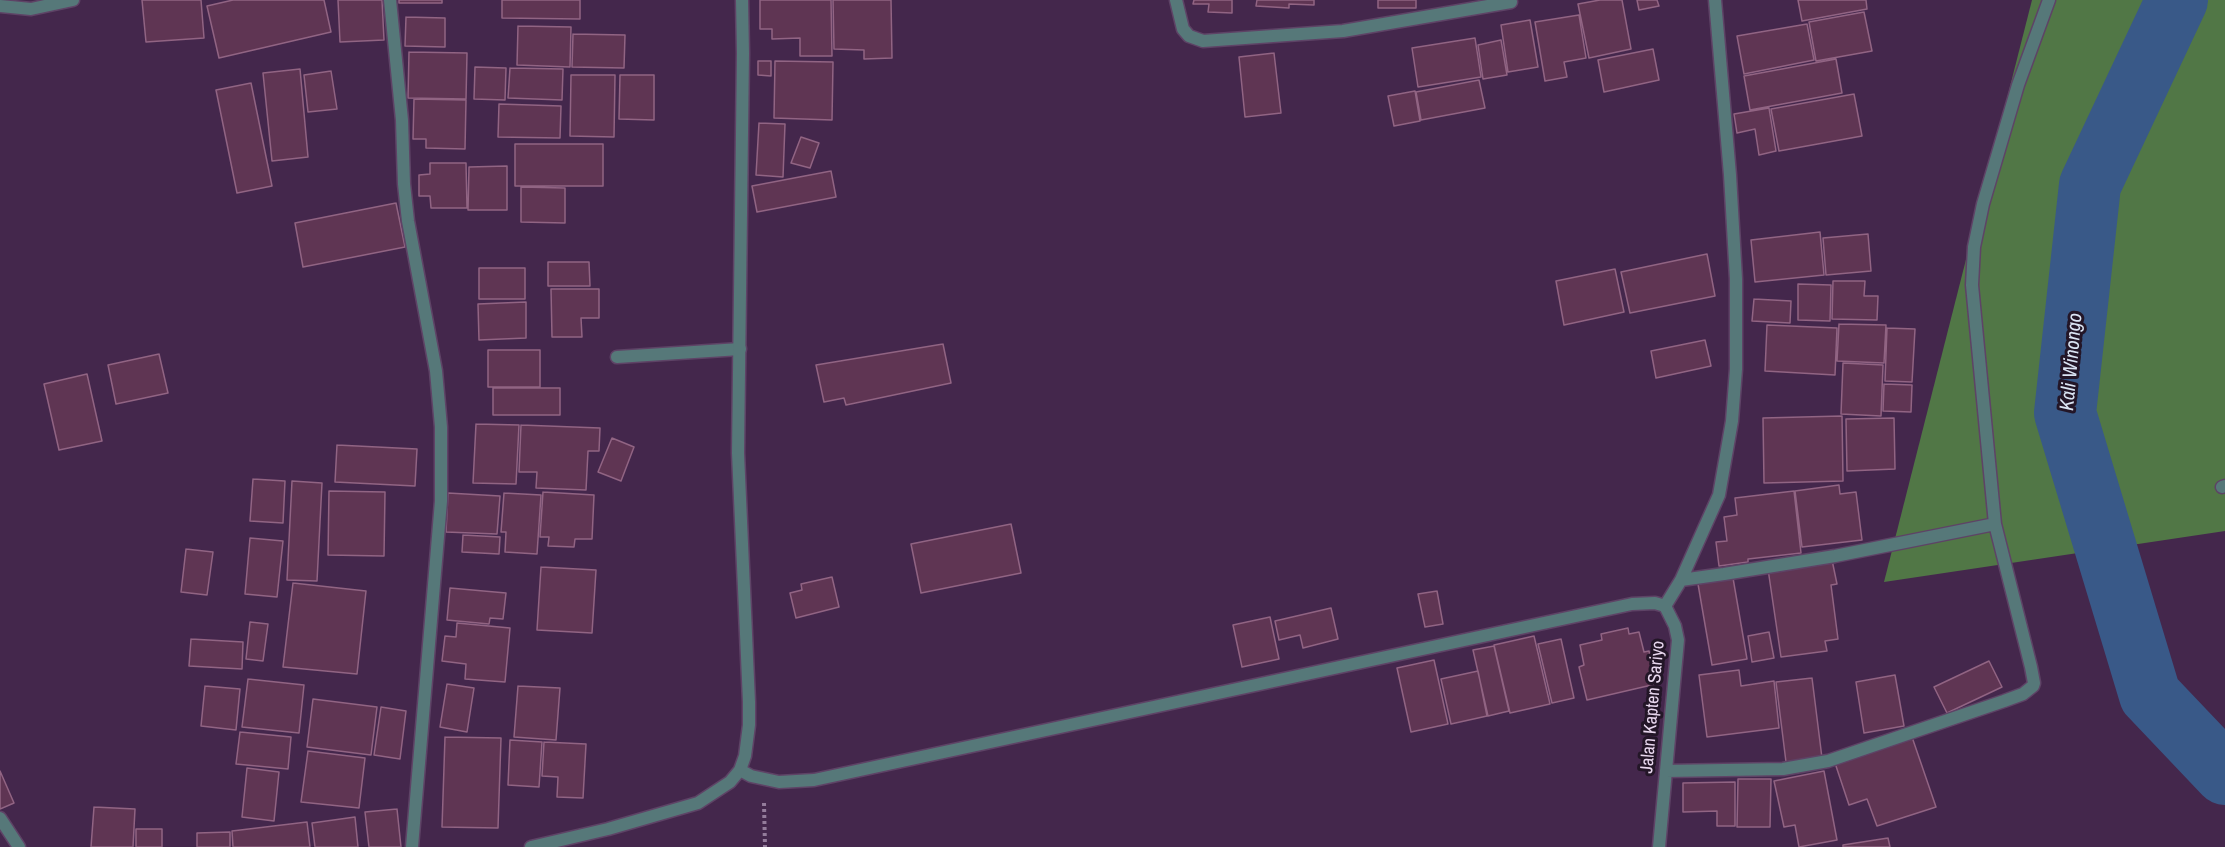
<!DOCTYPE html>
<html>
<head>
<meta charset="utf-8">
<style>
  body { margin:0 }
  canvas { display:block; background:#44274c }
</style>
</head>
<body>
<canvas width="2225" height="847"></canvas>
<script>
const g = document.querySelector('canvas').getContext('2d');
g.lineJoin = 'round';
function fill(path, color) {
  g.fillStyle = color;
  g.fill(path, 'evenodd');
}
function shape(rows) {
  const path = new Path2D();
  for (const r of rows) {
    path.moveTo(r[0], r[1]);
    for (let i = 2; i < r.length; i += 2) path.lineTo(r[i], r[i + 1]);
  }
  return path;
}
function trace(path, color, width, dash) {
  g.strokeStyle = color;
  g.lineWidth = width;
  g.lineCap = dash ? 'butt' : 'round';
  g.setLineDash(dash || []);
  g.stroke(path);
}
function drawText(font, color, halo, rows, align = 'center') {
  g.font = font + ' "Archivo Narrow",sans-serif';
  g.lineWidth = 6;
  g.setLineDash([]);
  g.textBaseline = 'middle';
  g.strokeStyle = halo;
  g.fillStyle = color;
  for (const [text, x, y, turn = 0] of rows) {
    g.save();
    g.translate(x, y);
    g.rotate((+turn || 0) * Math.PI / 180);
    g.textAlign = isNaN(turn) ? turn : align;
    if (halo) g.strokeText(text, 0, 0);
    g.fillText(text, 0, 0);
    g.restore();
  }
}
fill(shape([
  [2032,0,2225,0,2225,531,1884,582]
]), '#517746');
trace(shape([
  [2177,0,2090,185,2065,413,2150,695,2225,774]
]), '#395988', 62);
const building = shape([
  [142,0,201,0,204,38,146,42,142,0],
  [233,0,324,0,331,32,219,58,207,6,233,0],
  [338,0,382,0,384,40,340,42,338,0],
  [399,0,442,0,442,3,399,3,399,0],
  [502,0,580,0,580,19,502,18,502,0],
  [760,0,831,0,832,56,800,56,800,38,772,39,772,29,760,29,760,0],
  [833,0,891,0,892,58,864,59,864,50,834,49,833,0],
  [1194,0,1232,0,1232,13,1208,12,1209,4,1193,4,1194,0],
  [1257,0,1314,0,1314,5,1289,4,1289,8,1256,6,1257,0],
  [1378,0,1416,0,1416,8,1378,8,1378,0],
  [1600,0,1622,0,1631,49,1589,58,1578,4,1600,0],
  [1637,0,1657,0,1659,6,1639,10,1637,0],
  [1798,0,1866,0,1867,9,1802,21,1798,0],
  [1864,12,1872,51,1816,61,1809,22,1864,12],
  [1579,15,1586,58,1564,62,1567,77,1545,81,1535,22,1579,15],
  [406,17,445,18,445,47,405,46,406,17],
  [1530,20,1538,67,1508,72,1501,25,1530,20],
  [1807,24,1814,60,1744,74,1737,36,1807,24],
  [518,26,571,27,570,67,517,65,518,26],
  [573,34,625,35,624,68,572,67,573,34],
  [1475,38,1481,77,1418,87,1412,48,1475,38],
  [1501,40,1507,75,1483,79,1478,45,1501,40],
  [1653,49,1659,80,1604,92,1598,60,1653,49],
  [409,52,467,53,466,99,408,98,409,52],
  [1274,53,1281,113,1245,117,1239,57,1274,53],
  [1836,59,1842,93,1750,110,1744,76,1836,59],
  [758,61,771,61,771,76,758,75,758,61],
  [775,61,833,62,832,120,774,118,775,61],
  [475,67,506,68,505,100,474,99,475,67],
  [510,68,563,69,562,100,508,98,510,68],
  [300,69,308,157,272,161,263,73,300,69],
  [331,71,337,109,308,112,304,75,331,71],
  [571,75,615,75,614,137,570,136,571,75],
  [620,75,654,75,654,120,619,119,620,75],
  [1479,80,1485,108,1421,120,1416,92,1479,80],
  [251,83,272,186,237,193,216,90,251,83],
  [1415,91,1420,121,1394,126,1388,96,1415,91],
  [1854,94,1862,136,1779,151,1771,109,1854,94],
  [414,99,466,100,465,149,426,148,426,139,413,139,414,99],
  [499,104,561,106,560,138,498,137,499,104],
  [1769,108,1776,151,1759,155,1755,129,1737,133,1734,114,1769,108],
  [759,123,785,124,783,177,756,175,759,123],
  [801,137,819,143,810,168,791,163,801,137],
  [515,144,603,144,603,186,515,186,515,144],
  [430,163,466,163,467,208,431,208,430,196,419,196,419,175,430,174,430,163],
  [507,166,507,210,468,210,469,167,507,166],
  [831,171,836,197,757,212,752,186,831,171],
  [521,187,565,188,565,223,521,222,521,187],
  [396,203,405,247,303,267,295,223,396,203],
  [1820,232,1824,275,1755,282,1751,240,1820,232],
  [1868,234,1871,271,1826,275,1823,238,1868,234],
  [1707,254,1715,296,1630,313,1621,272,1707,254],
  [548,262,589,262,590,286,548,286,548,262],
  [479,268,525,268,525,299,479,299,479,268],
  [1615,269,1624,312,1564,325,1556,281,1615,269],
  [1833,281,1865,281,1864,296,1878,296,1877,320,1832,319,1833,281],
  [1798,284,1831,285,1830,321,1798,320,1798,284],
  [551,289,599,289,599,318,581,318,582,337,552,337,551,289],
  [1754,299,1791,301,1790,323,1752,321,1754,299],
  [526,302,526,338,479,340,478,304,526,302],
  [1839,324,1886,325,1884,363,1837,361,1839,324],
  [1767,325,1837,328,1835,375,1765,371,1767,325],
  [1887,328,1915,329,1912,382,1885,381,1887,328],
  [1705,340,1711,366,1656,378,1651,351,1705,340],
  [943,344,951,383,846,405,844,398,824,402,816,365,943,344],
  [488,350,540,350,540,387,488,387,488,350],
  [159,354,168,393,116,404,108,365,159,354],
  [1843,363,1883,365,1881,416,1841,414,1843,363],
  [87,374,102,441,59,450,44,384,87,374],
  [1884,384,1912,385,1911,412,1883,411,1884,384],
  [493,388,560,388,560,415,493,415,493,388],
  [1842,416,1843,481,1764,483,1763,418,1842,416],
  [1894,418,1895,469,1847,471,1846,419,1894,418],
  [476,424,519,425,516,484,473,483,476,424],
  [521,425,600,428,599,451,588,451,586,490,536,488,537,472,519,472,521,425],
  [612,438,634,447,621,481,598,472,612,438],
  [337,445,417,449,415,486,335,482,337,445],
  [253,479,285,481,283,523,250,521,253,479],
  [292,481,322,483,317,581,287,580,292,481],
  [1839,485,1840,494,1856,492,1862,540,1802,547,1795,491,1839,485],
  [329,491,385,492,384,556,328,555,329,491],
  [1794,491,1801,553,1748,559,1748,562,1719,566,1716,542,1727,541,1724,517,1737,515,1735,498,1794,491],
  [543,492,594,495,592,539,575,539,574,547,548,546,549,537,540,537,543,492],
  [448,493,500,496,497,534,446,532,448,493],
  [504,493,541,495,537,554,505,552,506,532,501,532,504,493],
  [1011,524,1021,573,921,593,911,544,1011,524],
  [463,535,500,537,499,554,462,552,463,535],
  [250,538,283,541,277,597,245,594,250,538],
  [186,549,213,552,207,595,181,592,186,549],
  [1832,560,1837,584,1831,585,1838,639,1825,641,1827,651,1781,657,1768,569,1832,560],
  [541,567,596,570,592,633,537,630,541,567],
  [832,577,839,607,796,618,790,593,802,590,801,584,832,577],
  [1733,578,1747,659,1712,665,1698,584,1733,578],
  [293,583,366,591,357,674,283,667,293,583],
  [450,588,506,593,503,619,490,618,489,624,447,620,450,588],
  [1437,591,1443,624,1425,627,1418,594,1437,591],
  [1331,608,1338,639,1303,648,1300,635,1279,640,1275,621,1331,608],
  [1270,617,1279,659,1242,667,1233,625,1270,617],
  [250,622,268,624,263,661,246,659,250,622],
  [457,623,510,628,505,682,465,679,466,664,442,661,445,636,456,637,457,623],
  [1628,628,1629,634,1639,632,1644,652,1649,651,1656,684,1587,700,1579,667,1584,665,1580,645,1602,640,1601,634,1628,628],
  [1769,632,1774,658,1752,662,1748,636,1769,632],
  [1534,636,1550,704,1510,713,1494,645,1534,636],
  [191,639,243,642,242,669,189,666,191,639],
  [1561,639,1574,698,1552,703,1538,644,1561,639],
  [1494,646,1509,711,1488,716,1473,650,1494,646],
  [1434,660,1448,724,1411,732,1397,668,1434,660],
  [1989,661,2002,687,1947,713,1934,687,1989,661],
  [1739,670,1741,686,1774,681,1779,728,1707,737,1699,675,1739,670],
  [1478,671,1487,716,1451,724,1441,679,1478,671],
  [1895,675,1904,726,1864,733,1856,682,1895,675],
  [1812,678,1822,758,1786,762,1776,682,1812,678],
  [248,679,304,685,299,733,242,727,248,679],
  [447,684,474,688,467,732,440,727,447,684],
  [205,686,240,689,236,730,201,726,205,686],
  [518,686,560,688,556,740,514,737,518,686],
  [313,699,377,707,371,755,307,747,313,699],
  [381,707,406,711,400,759,374,755,381,707],
  [240,732,291,737,288,769,236,764,240,732],
  [445,737,501,738,498,828,442,827,445,737],
  [1912,737,1936,807,1877,826,1867,799,1849,805,1835,763,1912,737],
  [510,740,542,742,539,787,508,785,510,740],
  [544,742,586,744,583,798,557,797,558,777,542,776,544,742],
  [308,751,365,758,359,808,301,802,308,751],
  [247,768,279,772,274,821,242,817,247,768],
  [0,771,14,803,0,809,0,771],
  [1824,771,1837,840,1799,847,1795,825,1784,827,1774,781,1824,771],
  [1738,779,1771,779,1770,827,1737,827,1738,779],
  [1735,782,1735,826,1717,826,1717,811,1683,812,1683,783,1735,782],
  [94,807,135,809,133,847,91,847,94,807],
  [397,809,401,847,369,847,365,812,397,809],
  [355,817,358,847,315,847,312,823,355,817],
  [307,822,310,847,233,847,232,831,307,822],
  [136,829,162,829,162,847,136,847,136,829],
  [230,832,230,847,197,847,197,833,230,832],
  [1888,838,1890,847,1843,847,1843,845,1888,838]
]);
fill(building, '#5f3553');
trace(building, '#916483', 1.5);
const service = shape([
  [0,6,31,9,73,0],
  [617,357,740,349],
  [0,818,19,847]
]);
const minor = shape([
  [390,0,402,120,404,184,408,221,436,371,441,427,441,501,412,847],
  [1176,0,1183,29,1189,36,1203,41,1343,31,1511,2],
  [2222,487,2225,486],
  [1681,580,1724,574,1835,556,1995,524],
  [1665,606,1681,580,1719,495,1732,421,1736,369,1736,279,1730,175,1715,0],
  [740,770,751,776,779,782,814,780,1632,604,1655,603,1665,606,1675,626,1678,640,1659,847],
  [1666,771,1783,769,1828,761,2004,701,2023,694,2033,686,2034,683,2031,667,1995,524,1972,285,1974,247,1983,204,2018,85,2049,0],
  [531,847,608,829,698,803,730,782,740,770,745,756,749,725,749,702,738,453,743,53,742,0]
]);
trace(service, '#5e4366', 15);
trace(minor, '#5e4366', 15);
trace(shape([
  [764,803,765,847]
]), '#947c9b', 4, [3, 3]);
trace(service, '#567879', 12);
trace(minor, '#567879', 12);
drawText('18px', '#e8d7ee', '#231627', [
  ["Jalan Kapten Sariyo",1653,707,-85]
]);
drawText('italic 20px', '#dbe5f4', '#231627', [
  ["Kali Winongo",2072,362,-85]
]);
</script>
</body>
</html>
